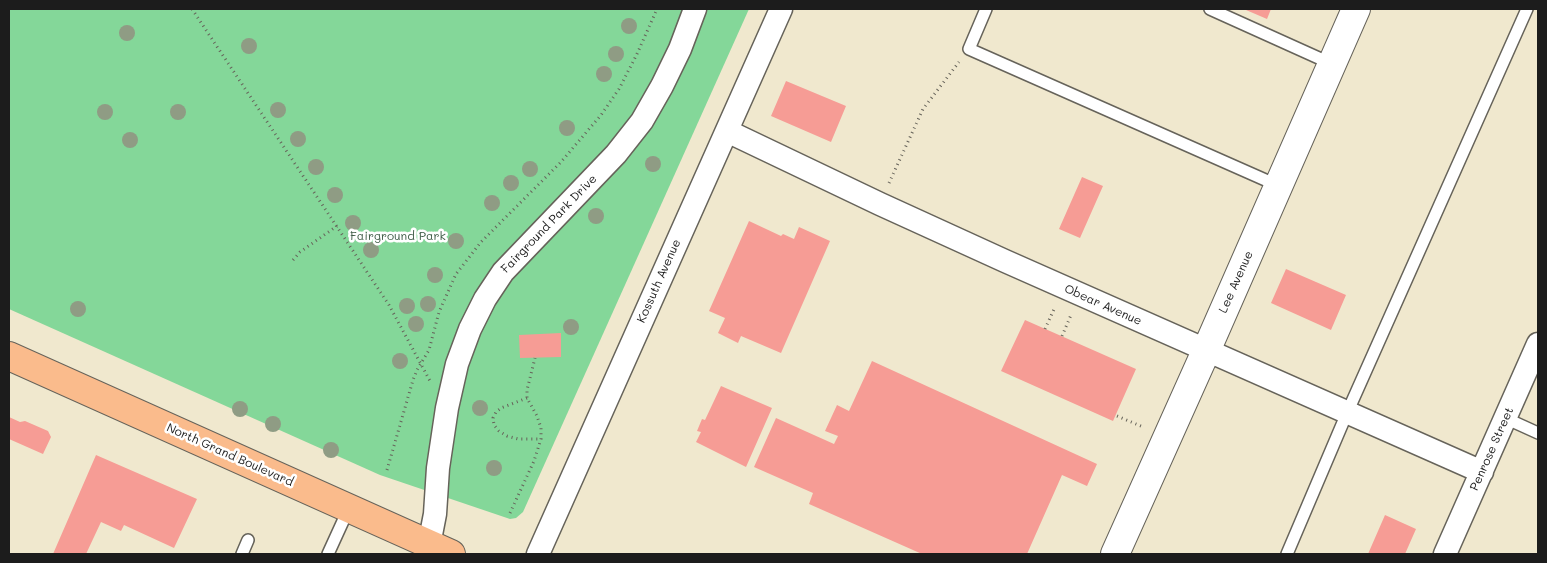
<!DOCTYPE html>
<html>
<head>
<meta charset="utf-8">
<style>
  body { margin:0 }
  #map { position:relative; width:1547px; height:563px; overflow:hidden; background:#f0e8ce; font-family:Mali,sans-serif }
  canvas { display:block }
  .frame { position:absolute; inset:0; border:10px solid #1c1c1c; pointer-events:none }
</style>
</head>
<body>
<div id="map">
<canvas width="1547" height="563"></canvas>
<div class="frame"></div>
</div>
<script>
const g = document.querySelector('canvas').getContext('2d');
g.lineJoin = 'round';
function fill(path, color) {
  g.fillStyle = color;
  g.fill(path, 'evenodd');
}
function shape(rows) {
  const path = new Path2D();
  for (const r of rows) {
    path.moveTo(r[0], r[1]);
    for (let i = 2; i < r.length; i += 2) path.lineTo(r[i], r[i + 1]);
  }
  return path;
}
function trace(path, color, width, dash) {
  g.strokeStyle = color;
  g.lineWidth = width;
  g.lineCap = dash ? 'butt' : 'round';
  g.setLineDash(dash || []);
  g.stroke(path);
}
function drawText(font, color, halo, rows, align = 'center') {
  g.font = font + ' Mali,sans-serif';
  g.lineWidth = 5;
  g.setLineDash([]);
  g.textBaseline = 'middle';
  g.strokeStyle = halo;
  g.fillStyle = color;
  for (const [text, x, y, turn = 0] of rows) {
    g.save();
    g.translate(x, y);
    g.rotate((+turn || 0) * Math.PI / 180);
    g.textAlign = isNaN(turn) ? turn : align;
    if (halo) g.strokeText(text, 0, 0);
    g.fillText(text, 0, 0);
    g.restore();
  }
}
fill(shape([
  [9,9,749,9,523,512,516,518,510,519,380,475,9,309]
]), '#84d799');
fill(shape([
  [1247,9,1271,9,1267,19,1246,10],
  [786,81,846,106,831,142,771,116],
  [1082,177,1103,186,1080,238,1059,229],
  [749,221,781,236,783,234,794,239,799,227,830,241,781,353,741,336,738,343,718,333,725,318,709,311],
  [1286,269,1346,295,1331,330,1271,303],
  [1025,320,1136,369,1113,421,1001,371],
  [561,333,561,357,520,358,519,335],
  [872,361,1097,464,1087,486,1062,475,1027,554,922,554,809,504,813,493,754,467,776,418,834,444,838,436,825,431,837,405,849,411],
  [721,386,772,408,746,467,696,442,701,432,697,431,702,419,705,420],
  [9,417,20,422,25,421,48,431,51,437,43,454,9,439],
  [96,455,197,499,174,548,124,525,121,531,101,522,86,554,53,554],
  [1385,515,1416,529,1405,554,1368,554]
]), '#f69c95');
const service = shape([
  [986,9,969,49,1279,186],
  [1210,9,1332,64],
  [1505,418,1538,433],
  [242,554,248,540],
  [328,554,349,508],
  [1287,554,1347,413,1527,9]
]);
const minor = shape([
  [727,131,880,204,1005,261,1482,472],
  [429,545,435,514,438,468,447,408,457,364,470,329,485,299,503,272,616,154,642,121,662,86,680,49,695,9],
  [538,554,781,9],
  [1445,554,1538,344]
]);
const tertiary = shape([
  [1115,554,1206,351,1356,9]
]);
const primary = shape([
  [9,356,451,554]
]);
trace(service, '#66635a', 14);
trace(minor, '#66635a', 25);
trace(tertiary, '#66635a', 30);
trace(primary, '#66635a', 30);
trace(shape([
  [192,9,389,305,430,381],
  [889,183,923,109,959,62],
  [293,260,300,252,337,226],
  [1045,329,1055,307],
  [1062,336,1071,315],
  [527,398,501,408,496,412,493,418,494,425,499,431,507,436,518,439,541,439],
  [1117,416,1143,427],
  [387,470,413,380,417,370,429,350,439,312,456,274,481,242,561,162,601,115,619,89,637,54,657,9],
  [510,513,534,461,541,439,541,428,537,416,527,398,527,390,535,358]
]), '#66635a', 3, [1, 4]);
trace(service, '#fff', 11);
trace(minor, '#fff', 22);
trace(tertiary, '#fff', 28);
trace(primary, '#fabb8c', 28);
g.fillStyle = '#8f9c84';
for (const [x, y] of [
  [629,26],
  [127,33],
  [249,46],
  [616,54],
  [604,74],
  [278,110],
  [105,112],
  [178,112],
  [567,128],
  [298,139],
  [130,140],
  [653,164],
  [316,167],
  [530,169],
  [511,183],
  [335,195],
  [492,203],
  [596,216],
  [353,223],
  [456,241],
  [371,250],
  [435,275],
  [428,304],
  [407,306],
  [78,309],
  [416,324],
  [571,327],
  [400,361],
  [480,408],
  [240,409],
  [273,424],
  [331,450],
  [494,468]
]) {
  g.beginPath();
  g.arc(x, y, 8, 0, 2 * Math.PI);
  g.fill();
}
drawText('12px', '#1c1c1c', '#fff', [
  ["Fairground Park Drive",549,224,-46],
  ["Kossuth Avenue",659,281,-66],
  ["Lee Avenue",1236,282,-66],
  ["Obear Avenue",1103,305,24],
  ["Penrose Street",1492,449,-66],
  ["North Grand Boulevard",230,455,24]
]);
drawText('12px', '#405d48', '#fff', [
  ["Fairground Park",398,236]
]);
</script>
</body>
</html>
